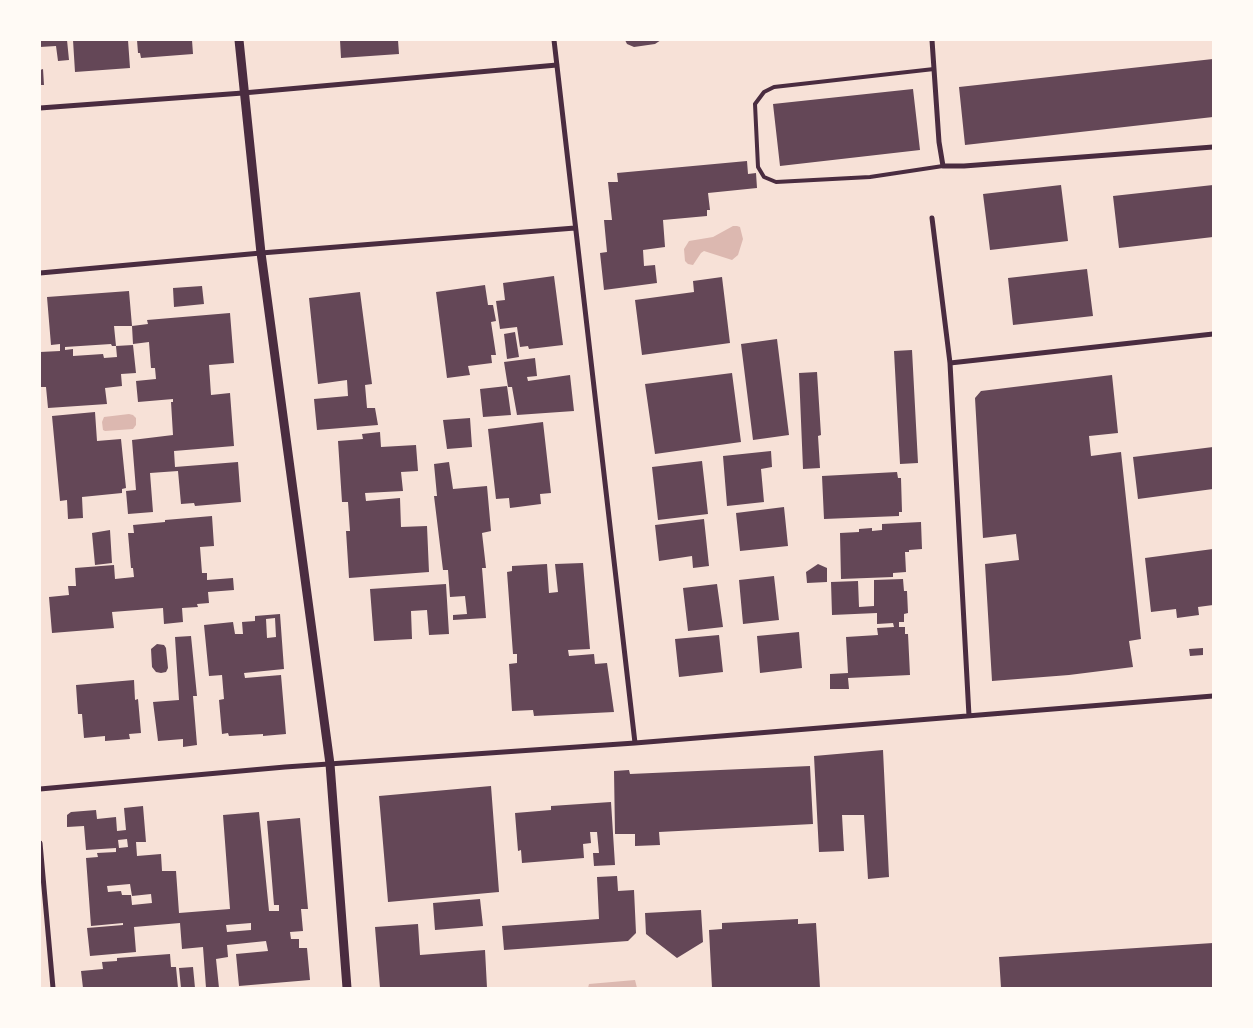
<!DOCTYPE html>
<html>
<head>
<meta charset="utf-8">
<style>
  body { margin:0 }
  #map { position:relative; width:1253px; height:1028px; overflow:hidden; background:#f7e1d7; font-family:Overpass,sans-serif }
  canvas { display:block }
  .frame { position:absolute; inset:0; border:41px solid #fffaf5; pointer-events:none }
</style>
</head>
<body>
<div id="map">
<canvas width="1253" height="1028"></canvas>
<div class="frame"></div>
</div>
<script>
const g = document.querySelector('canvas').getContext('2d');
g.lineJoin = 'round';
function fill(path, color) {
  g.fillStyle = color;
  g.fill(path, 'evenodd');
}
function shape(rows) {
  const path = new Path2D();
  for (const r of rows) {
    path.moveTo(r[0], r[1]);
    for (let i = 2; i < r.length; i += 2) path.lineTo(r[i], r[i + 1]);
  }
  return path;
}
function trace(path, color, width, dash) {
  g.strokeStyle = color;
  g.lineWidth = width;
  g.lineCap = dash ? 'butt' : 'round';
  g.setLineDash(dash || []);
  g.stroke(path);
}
fill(shape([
  [733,226,737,226,740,227,743,239,738,255,732,260,704,251,701,253,693,265,688,264,685,261,684,249,689,241,713,237],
  [129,414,133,415,136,418,136,425,133,429,105,431,103,430,102,422,104,417],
  [635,980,637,988,588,988,589,984]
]), '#dcb8b0');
fill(shape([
  [40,40,67,40,69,60,58,61,56,46,40,47],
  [73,40,128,40,130,68,75,72],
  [137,40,192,40,193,54,141,58,140,53,138,53],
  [340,40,398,40,399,54,341,58],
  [625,40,661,40,655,44,634,47,627,44],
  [1213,59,1213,117,965,145,959,87],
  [43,69,44,85,40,85,40,70],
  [913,89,920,150,780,166,773,104],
  [747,161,748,174,756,173,757,188,708,193,710,210,707,210,707,216,663,220,665,247,643,250,644,266,655,265,657,283,604,290,600,253,607,252,604,220,612,220,608,182,618,182,617,173],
  [1061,185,1068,241,990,250,983,194],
  [1213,185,1213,237,1119,248,1113,196],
  [1087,269,1093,316,1013,325,1008,278],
  [554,276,563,345,529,349,528,346,520,347,517,327,500,329,496,301,505,300,503,283],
  [722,277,730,343,642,355,635,300,694,292,693,281],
  [485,285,488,305,493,305,496,321,491,322,496,355,491,355,492,363,468,366,470,375,447,378,436,292],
  [202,286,204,304,174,307,173,288],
  [129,291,132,326,114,326,116,346,112,346,111,344,65,347,65,350,73,349,73,356,103,354,104,358,117,357,116,346,133,345,136,373,121,374,122,386,105,388,107,404,48,408,46,387,40,387,40,352,60,351,60,344,51,345,47,297],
  [360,292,372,384,365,385,367,408,375,408,378,425,317,430,314,399,348,396,347,380,318,384,309,298],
  [230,313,234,363,209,365,211,395,230,393,234,446,174,451,175,467,238,462,241,502,195,506,194,503,181,504,178,471,150,473,153,512,128,514,126,491,136,490,132,440,173,435,171,402,173,402,173,399,138,402,136,381,156,379,155,368,151,368,149,342,133,344,132,326,148,324,147,320],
  [515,332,519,357,507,359,504,334],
  [777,339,789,435,753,440,741,344],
  [912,350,918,463,900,464,894,351],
  [535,358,537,376,527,377,528,381,570,375,574,411,517,415,512,387,508,387,504,362],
  [817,372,821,435,818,436,820,468,803,469,799,373],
  [732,373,741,442,655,454,645,384],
  [1112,375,1118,433,1089,436,1091,456,1121,452,1141,639,1129,641,1133,667,1069,675,992,681,985,564,1019,560,1016,534,983,538,975,398,981,391],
  [507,386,511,415,483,417,480,389],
  [95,412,97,441,121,439,126,488,122,489,122,493,82,497,83,518,68,519,67,500,60,501,52,416],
  [470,418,472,447,447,449,443,420],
  [543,422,551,493,540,494,541,504,510,508,509,498,496,499,488,429],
  [380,432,381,447,416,445,418,471,401,472,403,491,365,493,366,501,400,498,401,527,427,526,429,572,349,578,346,531,350,531,348,502,342,502,338,441,363,439,362,434],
  [1213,447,1213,489,1138,499,1133,457],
  [771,451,772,467,761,469,764,502,727,506,723,456],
  [702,461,708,514,658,520,652,467],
  [449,462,453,489,487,486,491,531,482,533,486,568,482,568,486,618,453,620,453,615,467,614,465,596,450,597,448,570,443,570,434,496,437,496,434,464],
  [897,472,898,478,901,478,902,512,899,512,899,516,824,519,822,476],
  [784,507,788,546,740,551,736,513],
  [212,516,214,546,200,547,202,573,207,573,207,580,233,578,234,590,208,592,209,603,197,604,198,607,182,608,183,622,164,624,163,608,112,612,114,628,52,633,49,597,69,595,68,586,76,586,75,568,114,565,115,579,134,577,133,568,131,568,128,533,134,533,133,525,165,522,165,520],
  [704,519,709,566,693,568,692,556,659,561,655,525],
  [921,522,922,549,909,550,909,552,905,552,906,572,893,573,893,577,841,579,840,533,859,532,859,529,872,528,872,531,882,530,882,524],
  [110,530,112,563,95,565,92,533],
  [1213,549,1213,605,1198,607,1199,615,1177,618,1176,609,1151,612,1145,558],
  [583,563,590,649,568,650,569,656,594,654,595,664,607,663,614,712,534,716,533,710,512,711,509,664,517,663,517,654,513,654,507,572,512,571,512,566,547,564,549,593,558,592,555,564],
  [818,564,827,568,827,582,807,583,806,572],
  [774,576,779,620,743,624,739,580],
  [903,579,904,591,907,591,908,613,904,614,904,622,899,622,899,627,905,627,905,634,908,634,910,675,848,678,849,689,830,689,830,674,848,673,846,637,878,635,877,628,894,627,893,623,877,624,877,613,832,615,831,582,858,581,859,607,874,606,874,580],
  [446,584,449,634,429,635,427,610,411,611,412,639,374,641,370,589],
  [717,584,723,627,688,631,683,588],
  [280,614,284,669,244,673,245,678,281,675,286,734,263,736,263,734,229,736,228,733,222,734,219,700,224,699,222,675,209,676,204,625,233,622,235,634,243,634,242,622,255,621,255,616],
  [275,618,276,637,267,638,266,619],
  [799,632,802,668,760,673,757,636],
  [719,635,723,672,679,677,675,639],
  [191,636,197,696,193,696,197,745,183,747,183,739,158,741,153,702,179,700,175,637],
  [157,644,164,645,166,648,168,668,166,672,161,673,156,672,152,667,151,649],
  [1203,648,1203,655,1190,656,1189,649],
  [134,680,135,700,138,699,141,733,129,734,130,739,105,741,105,736,84,738,82,714,78,714,76,685],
  [883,750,889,877,868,879,864,815,842,815,844,851,819,852,814,756],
  [810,766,813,824,659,832,660,845,635,846,635,834,615,834,614,771,629,770,630,774],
  [491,786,499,892,388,902,379,796],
  [611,802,615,865,594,866,593,853,599,853,597,832,590,832,591,843,583,844,584,858,522,863,521,850,518,851,515,813,551,810,551,806],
  [143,806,146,842,136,842,137,856,161,854,162,871,176,871,179,913,230,909,223,815,259,812,269,911,279,911,279,905,274,905,267,821,300,818,308,909,301,909,303,931,290,932,291,939,299,939,299,948,307,948,310,980,239,986,236,954,268,951,266,941,227,945,228,957,216,959,219,988,206,988,203,947,182,949,180,923,134,927,136,952,90,956,87,928,123,925,123,923,91,926,86,858,98,857,97,853,116,852,116,848,86,850,84,826,67,827,67,815,71,812,96,810,97,819,116,817,117,831,126,830,124,808],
  [127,839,128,847,119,848,118,840],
  [130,884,132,896,151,894,152,903,132,905,131,895,122,895,121,891,108,892,107,886],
  [251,923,251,930,227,932,226,925],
  [617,876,618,891,634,890,636,933,628,941,504,950,502,926,599,919,597,877],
  [480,899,483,926,435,930,433,903],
  [701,910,703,942,677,958,646,934,645,913],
  [798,919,798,924,816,923,820,988,712,988,709,930,722,929,722,923],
  [418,924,420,955,485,950,487,988,380,988,375,927],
  [1213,943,1213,988,1001,988,999,957],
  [170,954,171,967,176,967,178,988,83,988,81,971,103,969,102,962,117,961,117,958],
  [193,967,195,988,181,988,179,968]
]), '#644757');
trace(shape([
  [934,69,774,87,764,92,755,104,758,167,764,177,776,182,870,177,943,166]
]), '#4a2c40', 4);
trace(shape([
  [554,40,635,743],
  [932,40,939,142,943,166,964,166,1213,147],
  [40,108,243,93,557,65],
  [932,218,950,363,969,716],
  [40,273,261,253,575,228],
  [950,363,1213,334],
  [40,789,285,767,635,743,1213,696],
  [40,843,53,988]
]), '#4a2c40', 5);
trace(shape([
  [239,40,261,253,330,764,347,988]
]), '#4a2c40', 9);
</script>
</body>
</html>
